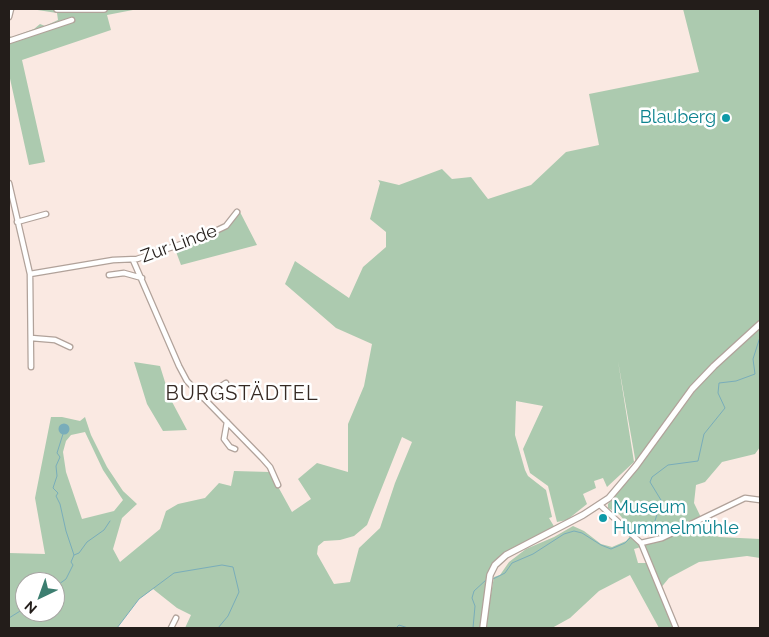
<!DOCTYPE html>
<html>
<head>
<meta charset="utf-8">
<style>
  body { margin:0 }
  #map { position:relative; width:769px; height:637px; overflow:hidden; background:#fae9e2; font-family:Raleway,sans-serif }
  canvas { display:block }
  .frame { position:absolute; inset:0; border:10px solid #231d1a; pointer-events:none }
  .north { position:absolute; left:15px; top:572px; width:50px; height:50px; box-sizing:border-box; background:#fff; border:1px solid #a7a5a3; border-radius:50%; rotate:222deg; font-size:14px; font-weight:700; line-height:20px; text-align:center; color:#231d1a }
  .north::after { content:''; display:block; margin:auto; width:18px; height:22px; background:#3c7e70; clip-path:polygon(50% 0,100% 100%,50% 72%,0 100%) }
</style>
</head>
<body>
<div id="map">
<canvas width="769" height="637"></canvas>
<div class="frame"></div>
<div class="north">N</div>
</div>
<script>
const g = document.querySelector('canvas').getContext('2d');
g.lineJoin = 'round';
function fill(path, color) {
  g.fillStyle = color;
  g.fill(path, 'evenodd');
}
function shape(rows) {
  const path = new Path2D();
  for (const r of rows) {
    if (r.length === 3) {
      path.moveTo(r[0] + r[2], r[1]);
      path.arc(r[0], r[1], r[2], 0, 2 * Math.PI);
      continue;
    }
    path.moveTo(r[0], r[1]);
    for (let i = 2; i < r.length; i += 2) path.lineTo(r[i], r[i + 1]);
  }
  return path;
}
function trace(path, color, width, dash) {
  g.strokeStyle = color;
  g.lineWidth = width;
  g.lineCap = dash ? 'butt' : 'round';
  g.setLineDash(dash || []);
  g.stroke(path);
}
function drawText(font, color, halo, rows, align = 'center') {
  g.font = font + ' Raleway,sans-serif';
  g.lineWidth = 5;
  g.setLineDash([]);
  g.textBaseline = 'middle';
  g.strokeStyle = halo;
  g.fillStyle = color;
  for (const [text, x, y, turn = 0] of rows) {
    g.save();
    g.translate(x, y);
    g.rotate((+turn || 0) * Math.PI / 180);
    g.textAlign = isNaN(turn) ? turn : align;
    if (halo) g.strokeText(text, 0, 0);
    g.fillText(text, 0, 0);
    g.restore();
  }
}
fill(shape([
  [31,9,138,9,107,15,111,30,22,60,45,162,29,165,9,74,9,36,12,37,34,29,40,24,45,26,58,20,57,13],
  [683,9,760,9,760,447,755,454,722,462,705,482,696,485,694,503,708,532,719,537,760,539,760,558,747,556,699,562,669,578,659,590,676,628,659,628,630,575,599,591,570,618,552,628,485,628,494,577,500,575,509,562,526,549,554,537,573,526,584,531,601,544,612,547,626,541,631,535,641,547,634,549,638,563,649,563,641,543,658,539,652,523,645,529,632,530,619,514,608,508,608,504,635,472,701,383,689,389,679,401,636,464,618,361,634,462,607,487,603,478,594,481,596,488,583,494,587,504,567,520,557,522,548,486,530,473,523,449,543,406,516,401,515,435,525,470,528,476,546,490,552,517,549,518,555,528,494,563,481,628,185,628,191,615,177,608,153,589,139,599,117,628,9,628,9,553,45,554,35,498,51,417,62,417,80,421,85,417,91,435,107,467,123,491,137,504,122,518,113,549,120,562,160,529,166,511,178,504,205,498,219,483,231,486,234,471,270,472,292,512,311,499,298,479,317,463,348,472,348,424,364,386,372,344,336,328,285,284,295,261,349,298,363,267,386,247,386,232,370,219,380,183,378,180,399,185,442,169,452,179,471,177,488,199,531,185,566,152,599,145,589,94,699,72],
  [85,432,103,470,123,500,114,511,82,519,66,472,63,452,66,441,71,435],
  [402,437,412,442,395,483,380,528,359,548,350,582,334,584,317,554,318,546,324,541,340,540,354,536,367,525],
  [25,582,55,582,55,612,25,612],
  [240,212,257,245,181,265,175,249,227,227],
  [134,362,160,366,170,398,187,430,163,431,147,404]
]), '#accaaf');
fill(shape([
  [64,429,5.5]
]), '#79adba');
trace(shape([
  [74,555,79,553,87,542,104,530,110,521],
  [493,579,505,573,512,563,533,554,564,534,574,531,582,533,601,545,611,549,625,543,631,537,645,531,654,524,658,511,664,505,650,482,652,477,668,465,698,461,704,434,725,408,718,393,719,383,736,381,755,374,753,359,760,337],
  [55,590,55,587,66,579,73,565,71,562,74,555,66,531,60,504,56,496,58,493,53,488,57,476,56,466,60,457,57,453,63,434],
  [9,618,25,608],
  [117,628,139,599,174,573,222,565,233,567,239,592,228,616,218,628],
  [396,628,399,625,408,628],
  [473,628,475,606,472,598,474,591,486,580]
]), '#79adba', 1);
const minor = shape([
  [9,17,11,9],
  [9,41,72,20],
  [9,183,30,274,31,367],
  [17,222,46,214],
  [133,260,179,366,187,381,262,458,270,467,278,485],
  [30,274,113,260,137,259,205,236,226,226,237,212],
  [109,275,124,273,142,278],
  [31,338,55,340,70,347],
  [203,398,226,383],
  [227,422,224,439,230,447,235,449],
  [600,505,641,543,676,628],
  [641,543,662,538,745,498,760,500],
  [171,628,176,618]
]);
const major = shape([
  [57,9,104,9],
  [483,628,490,575,495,565,506,555,583,515,609,498,636,466,692,389,714,366,760,324]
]);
trace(minor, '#b1a29a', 7);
trace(major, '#b1a29a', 8);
trace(minor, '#fff', 4.5);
trace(major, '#fff', 5.5);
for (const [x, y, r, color] of [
  [726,118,5,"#0f9aa8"],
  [603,518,5,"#0f9aa8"]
]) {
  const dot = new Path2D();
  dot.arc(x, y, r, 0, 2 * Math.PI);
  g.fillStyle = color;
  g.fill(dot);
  trace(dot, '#fff', 2);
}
drawText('18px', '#0d838f', '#fff', [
  ["Blauberg",716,118],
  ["Museum",613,508,"left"],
  ["Hummelmühle",613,529,"left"]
], 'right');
drawText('18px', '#231d1a', '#fff', [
  ["Zur Linde",179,244,-20]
]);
g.letterSpacing = '1px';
drawText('20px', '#362a24', '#fff', [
  ["BURGSTÄDTEL",242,394]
]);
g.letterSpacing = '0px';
</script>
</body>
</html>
